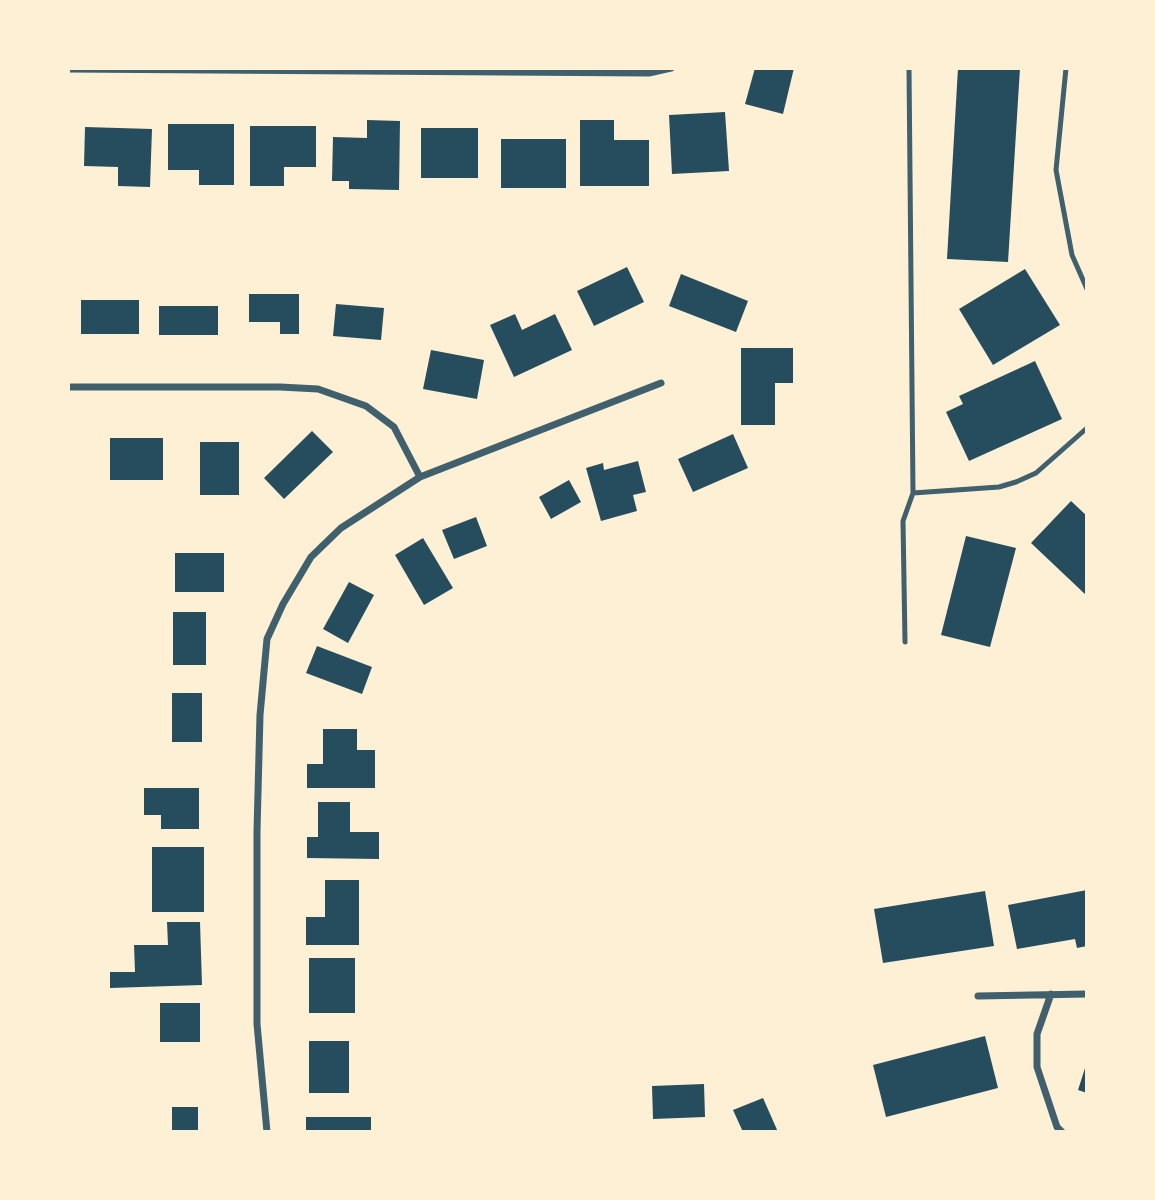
<!DOCTYPE html>
<html>
<head>
<meta charset="utf-8">
<style>
  body { margin:0 }
  #map { position:relative; width:1155px; height:1200px; overflow:hidden; background:#fdf0d5; font-family:Spectral,serif }
  canvas { display:block }
  .frame { position:absolute; inset:0; border:70px solid #fdf0d5; pointer-events:none }
</style>
</head>
<body>
<div id="map">
<canvas width="1155" height="1200"></canvas>
<div class="frame"></div>
</div>
<script>
const g = document.querySelector('canvas').getContext('2d');
g.lineJoin = 'round';
function fill(path, color) {
  g.fillStyle = color;
  g.fill(path, 'evenodd');
}
function shape(rows) {
  const path = new Path2D();
  for (const r of rows) {
    path.moveTo(r[0], r[1]);
    for (let i = 2; i < r.length; i += 2) path.lineTo(r[i], r[i + 1]);
  }
  return path;
}
function trace(path, color, width, dash) {
  g.strokeStyle = color;
  g.lineWidth = width;
  g.lineCap = dash ? 'butt' : 'round';
  g.setLineDash(dash || []);
  g.stroke(path);
}
fill(shape([
  [755,68,794,68,783,114,745,104],
  [958,68,1020,68,1008,262,947,259],
  [725,112,729,171,672,174,669,115],
  [367,120,400,121,399,190,349,189,349,181,332,181,333,137,367,138],
  [580,120,614,120,614,140,649,140,649,186,580,186],
  [168,124,234,124,234,185,199,185,199,170,168,170],
  [250,126,316,126,316,167,284,167,284,186,250,186],
  [85,127,152,129,150,187,118,186,118,167,84,166],
  [421,128,478,128,478,178,421,178],
  [501,139,566,139,566,188,501,188],
  [627,267,644,302,594,326,577,291],
  [1025,269,1060,325,993,365,959,309],
  [681,274,748,301,736,332,669,306],
  [249,294,299,294,299,334,280,334,280,322,249,322],
  [81,300,139,300,139,334,81,334],
  [336,304,384,308,381,340,333,336],
  [159,306,218,306,218,335,159,335],
  [515,314,522,330,555,314,572,350,514,377,490,325],
  [741,348,793,348,793,383,775,383,775,425,741,425],
  [431,350,484,360,477,399,423,389],
  [1035,361,1062,419,969,461,946,412,963,404,959,396],
  [312,431,333,452,284,499,264,478],
  [733,434,748,468,693,492,678,459],
  [110,438,163,438,163,480,110,480],
  [200,442,239,442,239,495,200,495],
  [638,461,646,492,633,495,637,511,601,521,586,468,603,463,604,470],
  [569,480,581,502,551,519,539,497],
  [1071,501,1087,516,1087,596,1031,543],
  [476,517,487,546,454,559,442,530],
  [966,536,1016,548,990,647,941,635],
  [423,538,453,588,424,605,395,555],
  [175,553,224,553,224,592,175,592],
  [349,582,374,595,348,643,323,629],
  [173,612,206,612,206,665,173,665],
  [317,646,372,667,362,694,306,673],
  [172,693,202,693,202,742,172,742],
  [323,729,357,729,357,750,375,750,375,788,307,788,307,764,323,764],
  [144,788,199,788,199,829,161,829,161,815,144,815],
  [318,802,350,802,350,832,379,832,379,859,307,858,307,837,318,837],
  [152,847,204,847,204,912,152,912],
  [325,880,359,880,359,945,306,945,306,917,325,917],
  [1087,890,1087,946,1077,948,1075,939,1017,949,1008,905],
  [985,891,994,946,883,963,874,909],
  [167,922,200,922,202,985,110,988,110,972,135,972,134,945,168,945],
  [309,958,355,958,355,1013,309,1013],
  [160,1003,200,1003,200,1042,160,1042],
  [985,1036,998,1088,886,1117,873,1065],
  [309,1041,349,1041,349,1093,309,1093],
  [1086,1065,1087,1065,1087,1093,1078,1090],
  [704,1084,705,1117,653,1119,652,1086],
  [763,1098,778,1132,743,1132,733,1110],
  [172,1107,198,1107,198,1132,172,1132],
  [306,1117,371,1117,371,1132,306,1132]
]), '#264d5e');
trace(shape([
  [1066,68,1056,170,1072,255,1087,289],
  [913,493,999,487,1016,482,1036,473,1087,428],
  [905,642,903,521,913,493,909,68]
]), '#3f606c', 5);
trace(shape([
  [68,69,649,73,671,68],
  [68,387,280,387,318,389,366,406,394,427,420,477],
  [1051,994,1037,1034,1037,1067,1057,1127,1062,1132],
  [978,996,1087,994],
  [267,1132,257,1024,257,831,260,715,267,639,283,604,311,557,341,528,420,477,661,383]
]), '#3f606c', 7);
</script>
</body>
</html>
